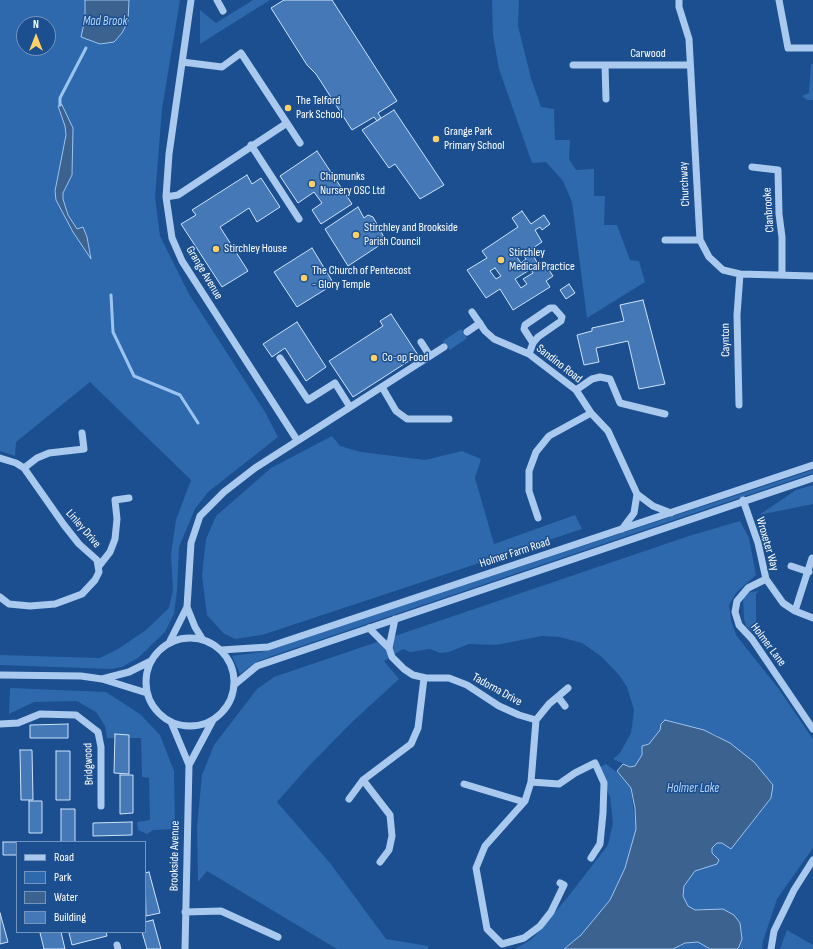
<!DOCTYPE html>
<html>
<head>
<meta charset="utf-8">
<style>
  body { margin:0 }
  #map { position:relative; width:813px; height:949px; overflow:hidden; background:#1b4f8f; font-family:"Sofia Sans Condensed",sans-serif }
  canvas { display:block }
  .legend { position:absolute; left:16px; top:841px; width:130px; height:92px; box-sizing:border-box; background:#1b4f8f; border:1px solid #7695bc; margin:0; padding:5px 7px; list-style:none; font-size:12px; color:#fff }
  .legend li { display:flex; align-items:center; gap:8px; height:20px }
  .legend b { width:20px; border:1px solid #7695bc }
  .north { position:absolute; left:16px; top:16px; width:40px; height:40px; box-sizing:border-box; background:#1b4f8f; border:1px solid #7695bc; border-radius:50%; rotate:0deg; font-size:11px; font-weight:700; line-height:16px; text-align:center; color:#fff }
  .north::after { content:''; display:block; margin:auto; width:14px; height:18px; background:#ffd166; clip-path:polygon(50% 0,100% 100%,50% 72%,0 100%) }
</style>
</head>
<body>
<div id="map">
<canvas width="813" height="949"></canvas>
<ul class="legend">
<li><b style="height:5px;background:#a9c9ee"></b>Road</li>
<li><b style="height:11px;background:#2e69ad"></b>Park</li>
<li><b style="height:11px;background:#3c6290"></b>Water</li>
<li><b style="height:11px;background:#4478b7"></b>Building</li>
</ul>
<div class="north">N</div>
</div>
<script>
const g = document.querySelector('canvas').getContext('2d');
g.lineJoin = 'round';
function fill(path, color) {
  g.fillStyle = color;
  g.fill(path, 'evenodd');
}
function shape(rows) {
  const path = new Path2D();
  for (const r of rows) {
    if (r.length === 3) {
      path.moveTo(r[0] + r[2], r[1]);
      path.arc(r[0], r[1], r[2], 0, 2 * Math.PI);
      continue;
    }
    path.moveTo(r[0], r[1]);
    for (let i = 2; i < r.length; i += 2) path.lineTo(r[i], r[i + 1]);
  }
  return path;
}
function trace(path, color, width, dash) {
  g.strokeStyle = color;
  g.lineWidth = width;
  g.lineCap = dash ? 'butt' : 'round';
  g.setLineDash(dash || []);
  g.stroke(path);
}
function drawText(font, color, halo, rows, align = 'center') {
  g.font = font + ' "Sofia Sans Condensed",sans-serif';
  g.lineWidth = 3;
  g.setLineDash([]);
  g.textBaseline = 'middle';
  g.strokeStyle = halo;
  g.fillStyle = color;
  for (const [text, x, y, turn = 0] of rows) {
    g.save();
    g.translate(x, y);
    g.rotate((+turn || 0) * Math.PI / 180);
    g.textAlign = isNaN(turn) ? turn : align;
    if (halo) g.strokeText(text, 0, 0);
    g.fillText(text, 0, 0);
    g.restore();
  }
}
fill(shape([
  [0,0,180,0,162,109,155,197,160,236,189,294,265,412,278,437,208,492,195,509,179,547,177,590,174,614,165,632,138,658,122,667,111,669,0,665,0,655,100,658,118,649,146,630,169,608,173,590,171,554,176,520,191,480,90,382,16,442,15,456,0,451],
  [24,24,48,24,48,48,24,48],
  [253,0,270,0,200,44,200,10,216,23],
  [492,0,519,0,518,26,531,78,541,107,554,109,555,140,570,140,569,159,576,170,594,169,594,196,605,196,604,225,617,225,630,260,639,261,645,282,587,318,572,202,563,181,546,162,532,163,499,69,493,35],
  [811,64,813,64,813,100,807,100,802,96,809,93],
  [461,329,467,338,450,350,443,341],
  [332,436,340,446,361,452,425,460,462,451,481,459,475,478,494,544,575,515,582,529,262,635,235,639,223,633,207,615,202,575,206,539,216,516,271,468],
  [813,470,813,473,269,657,256,662,240,674,232,656,261,652],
  [813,485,813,504,759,515,796,490],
  [740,521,749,538,756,575,736,593,729,605,731,620,736,635,778,688,813,739,813,848,777,899,763,941,762,949,737,949,742,939,740,923,703,909,695,910,688,906,683,896,684,886,695,871,704,867,712,853,712,848,717,843,722,843,731,849,771,798,717,735,672,721,661,724,660,730,635,766,630,767,613,759,620,753,631,733,634,710,627,687,619,675,602,657,582,643,560,637,542,636,496,645,469,644,449,652,440,653,430,649,410,652,403,649,384,661,399,679,351,723,307,768,277,802,330,863,386,939,428,946,428,949,337,949,207,871,198,882,197,827,202,775,214,745,257,689,274,677,689,536],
  [759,591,756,594,756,635,746,626,744,619,743,598,750,592],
  [10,688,106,692,140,714,160,735,174,771,175,829,153,830,147,834,138,830,137,822,150,820,149,778,142,777,141,738,107,738,105,726,96,712,77,701,34,702,9,714],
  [606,764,627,780,631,788,636,829,625,868,610,900,581,935,563,949,515,949,532,939,567,898,608,845,613,823,610,797,604,783,596,769],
  [787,930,813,945,813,949,780,949],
  [698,942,710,949,673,949,685,943]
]), '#2e69ad');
const water = shape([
  [85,0,129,0,128,21,122,33,114,42,100,44,81,37,85,19,85,0],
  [62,105,73,128,72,175,63,193,63,199,68,215,77,229,83,227,87,237,91,259,73,232,56,200,55,191,66,135,65,126,58,106,62,105],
  [665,720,704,730,730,743,754,762,773,785,771,798,731,849,722,843,717,843,712,848,712,853,719,860,717,864,695,871,684,886,683,896,688,906,695,910,723,909,734,915,740,923,742,939,739,947,737,949,710,949,698,942,685,943,673,949,564,949,581,935,610,900,625,868,636,829,635,808,631,788,617,771,623,764,630,767,635,766,642,755,642,746,649,744,660,730,661,724,665,720]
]);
fill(water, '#3c6290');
trace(water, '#9cc4f0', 1);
trace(shape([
  [60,105,60,98,86,48],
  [111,295,113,332,134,376,180,395,198,423]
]), '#9cc4f0', 3);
const building = shape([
  [284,0,332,0,397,101,378,113,381,118,377,121,374,117,352,130,316,74,307,65,271,8,284,0],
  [394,110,444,185,420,199,395,164,389,168,362,130,394,110],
  [317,151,352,204,321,224,312,210,322,203,314,192,298,203,280,176,317,151],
  [247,175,252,184,261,178,280,207,257,222,249,208,220,227,248,271,222,287,181,224,196,215,192,210,247,175],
  [358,207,364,218,368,215,373,217,386,241,348,266,325,229,358,207],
  [522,211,531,224,544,215,550,224,542,230,540,227,535,230,542,242,530,250,538,264,543,261,553,276,546,281,550,287,513,310,500,289,486,298,467,270,487,258,482,251,518,227,512,218,522,211],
  [520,250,526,259,521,263,515,254,520,250],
  [495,268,501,276,496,279,490,271,495,268],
  [531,269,533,273,523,279,527,284,521,288,515,279,531,269],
  [312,248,334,284,297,307,274,272,312,248],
  [569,284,575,293,566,299,560,290,569,284],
  [643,300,665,384,639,389,628,341,596,348,599,362,584,365,577,335,592,331,592,328,624,321,620,305,643,300],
  [391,314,418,355,353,397,329,361,383,326,380,321,391,314],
  [297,322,326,367,306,381,285,348,272,357,263,344,297,322],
  [68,724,68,738,30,738,30,725,68,724],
  [115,734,129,735,129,774,114,773,115,734],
  [20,750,32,750,33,800,21,800,20,750],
  [56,751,70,751,70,800,56,800,56,751],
  [120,775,133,775,133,813,120,814,120,775],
  [29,801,42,801,42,833,29,833,29,801],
  [61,809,75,809,75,842,61,842,61,809],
  [132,822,132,835,93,836,93,823,132,822],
  [3,842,17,842,17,855,3,855,3,842],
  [149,872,160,913,146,916,145,873,149,872],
  [0,913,8,942,0,944,0,913],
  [153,920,161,949,147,949,142,932,145,932,145,922,153,920],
  [45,932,61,932,65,949,44,949,40,933,45,932],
  [74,932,106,932,107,936,72,945,69,933,74,932]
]);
fill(building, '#4478b7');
trace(building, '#cfe3fa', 1);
trace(shape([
  [191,0,169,154,166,197,172,238,182,261,297,440],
  [217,0,223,11],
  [679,0,679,7,689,39,700,240,709,257,723,270,740,274,813,276],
  [779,0,788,48,813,48],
  [182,62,222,67,241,53,300,143],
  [573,65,690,65],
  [605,65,606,99],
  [251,145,299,219],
  [752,167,778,170,779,214,782,237,782,275],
  [166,197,178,195,287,123],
  [665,240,700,240],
  [472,312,485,331,494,339,529,354,576,390,591,413,608,431,637,494,634,513,622,529],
  [467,332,480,323],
  [421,342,430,356],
  [529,354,533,343,538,337,561,321,562,317,554,308,550,308,525,325,524,329,533,343],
  [280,358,308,400,335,383,350,407],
  [382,387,396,411,407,419,449,419],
  [576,390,592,379,600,377,610,379,620,403,665,414],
  [739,405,737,315,740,274],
  [0,458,16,463,24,468,64,525,79,544,97,560,99,572,95,580,82,594,55,604,30,606,9,604,0,597],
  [24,468,37,458,49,453,84,449,82,433],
  [637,494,653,506,671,513],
  [743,500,758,543,766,579,783,603,795,611,813,618],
  [538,518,529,491,529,471,536,452,549,436,591,413],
  [99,566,110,552,115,539,117,519,115,500,129,498],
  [791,566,809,572],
  [766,579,748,588,737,601,735,612,739,625,752,639,813,729],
  [795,611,812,558],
  [369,628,389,648,392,657,404,669,413,675,426,678,449,678,467,685,499,706,519,715,536,720,531,782,525,801,485,846,476,868,487,929,502,944,524,938,540,926,551,912,564,885,560,883],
  [190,682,44],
  [203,640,195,627,187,607,191,543,200,516,224,492,255,468,444,347],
  [169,643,187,607],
  [389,648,395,619],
  [221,650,268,647,813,465],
  [0,675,81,676,102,679,147,693],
  [102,679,129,672,151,661],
  [234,685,257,666,813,478],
  [558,697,565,706],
  [536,720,549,704,568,688],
  [171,722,189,765],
  [0,724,18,723,40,714,76,715,98,732,101,747,101,806],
  [531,782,559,784,575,773,595,763,604,783,603,813,600,844,591,858],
  [464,784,524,802],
  [349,799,363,780],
  [380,862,389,850,392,836,390,815,363,780,411,744,418,728,424,678],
  [185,912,221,911,278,937],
  [117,945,118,949],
  [185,949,189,765,213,720],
  [771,949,774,931,794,890,813,860]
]), '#a9c9ee', 7);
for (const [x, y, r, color] of [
  [288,108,4,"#ffd166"],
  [436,139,4,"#ffd166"],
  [312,184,4,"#ffd166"],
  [356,235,4,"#ffd166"],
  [216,249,4,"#ffd166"],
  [501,260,4,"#ffd166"],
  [304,278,4,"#ffd166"],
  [374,358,4,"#ffd166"]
]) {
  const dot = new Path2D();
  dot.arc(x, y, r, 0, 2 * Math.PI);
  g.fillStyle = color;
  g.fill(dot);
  trace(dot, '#1b4f8f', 1.5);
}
drawText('12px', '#fff', '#1b4f8f', [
  ["Carwood",648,54],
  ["Churchway",685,184,-93],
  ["Clanbrooke",769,210,-94],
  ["Grange Avenue",204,273,59],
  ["Caynton",726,340,-91],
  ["Sandino Road",559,364,38],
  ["Linley Drive",83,529,49],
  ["Wroxeter Way",767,544,74],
  ["Holmer Farm Road",515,553,-18],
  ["Holmer Lane",768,645,53],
  ["Tadorna Drive",497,690,29],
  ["Bridgwood",89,764,-92],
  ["Brookside Avenue",175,856,-89]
]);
drawText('12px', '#fff', '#1b4f8f', [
  ["The Telford",296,101],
  ["Park School",296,115],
  ["Grange Park",444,132],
  ["Primary School",444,146],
  ["Chipmunks",320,177],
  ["Nursery OSC Ltd",320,191],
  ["Stirchley and Brookside",364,228],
  ["Parish Council",364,242],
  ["Stirchley House",224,249],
  ["Stirchley",509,253],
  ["Medical Practice",509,267],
  ["The Church of Pentecost",312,271],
  ["- Glory Temple",312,285],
  ["Co-op Food",382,358]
], 'left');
drawText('italic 13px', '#b5d3f5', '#1b4f8f', [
  ["Mad Brook",105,22],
  ["Holmer Lake",693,789]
]);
</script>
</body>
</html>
